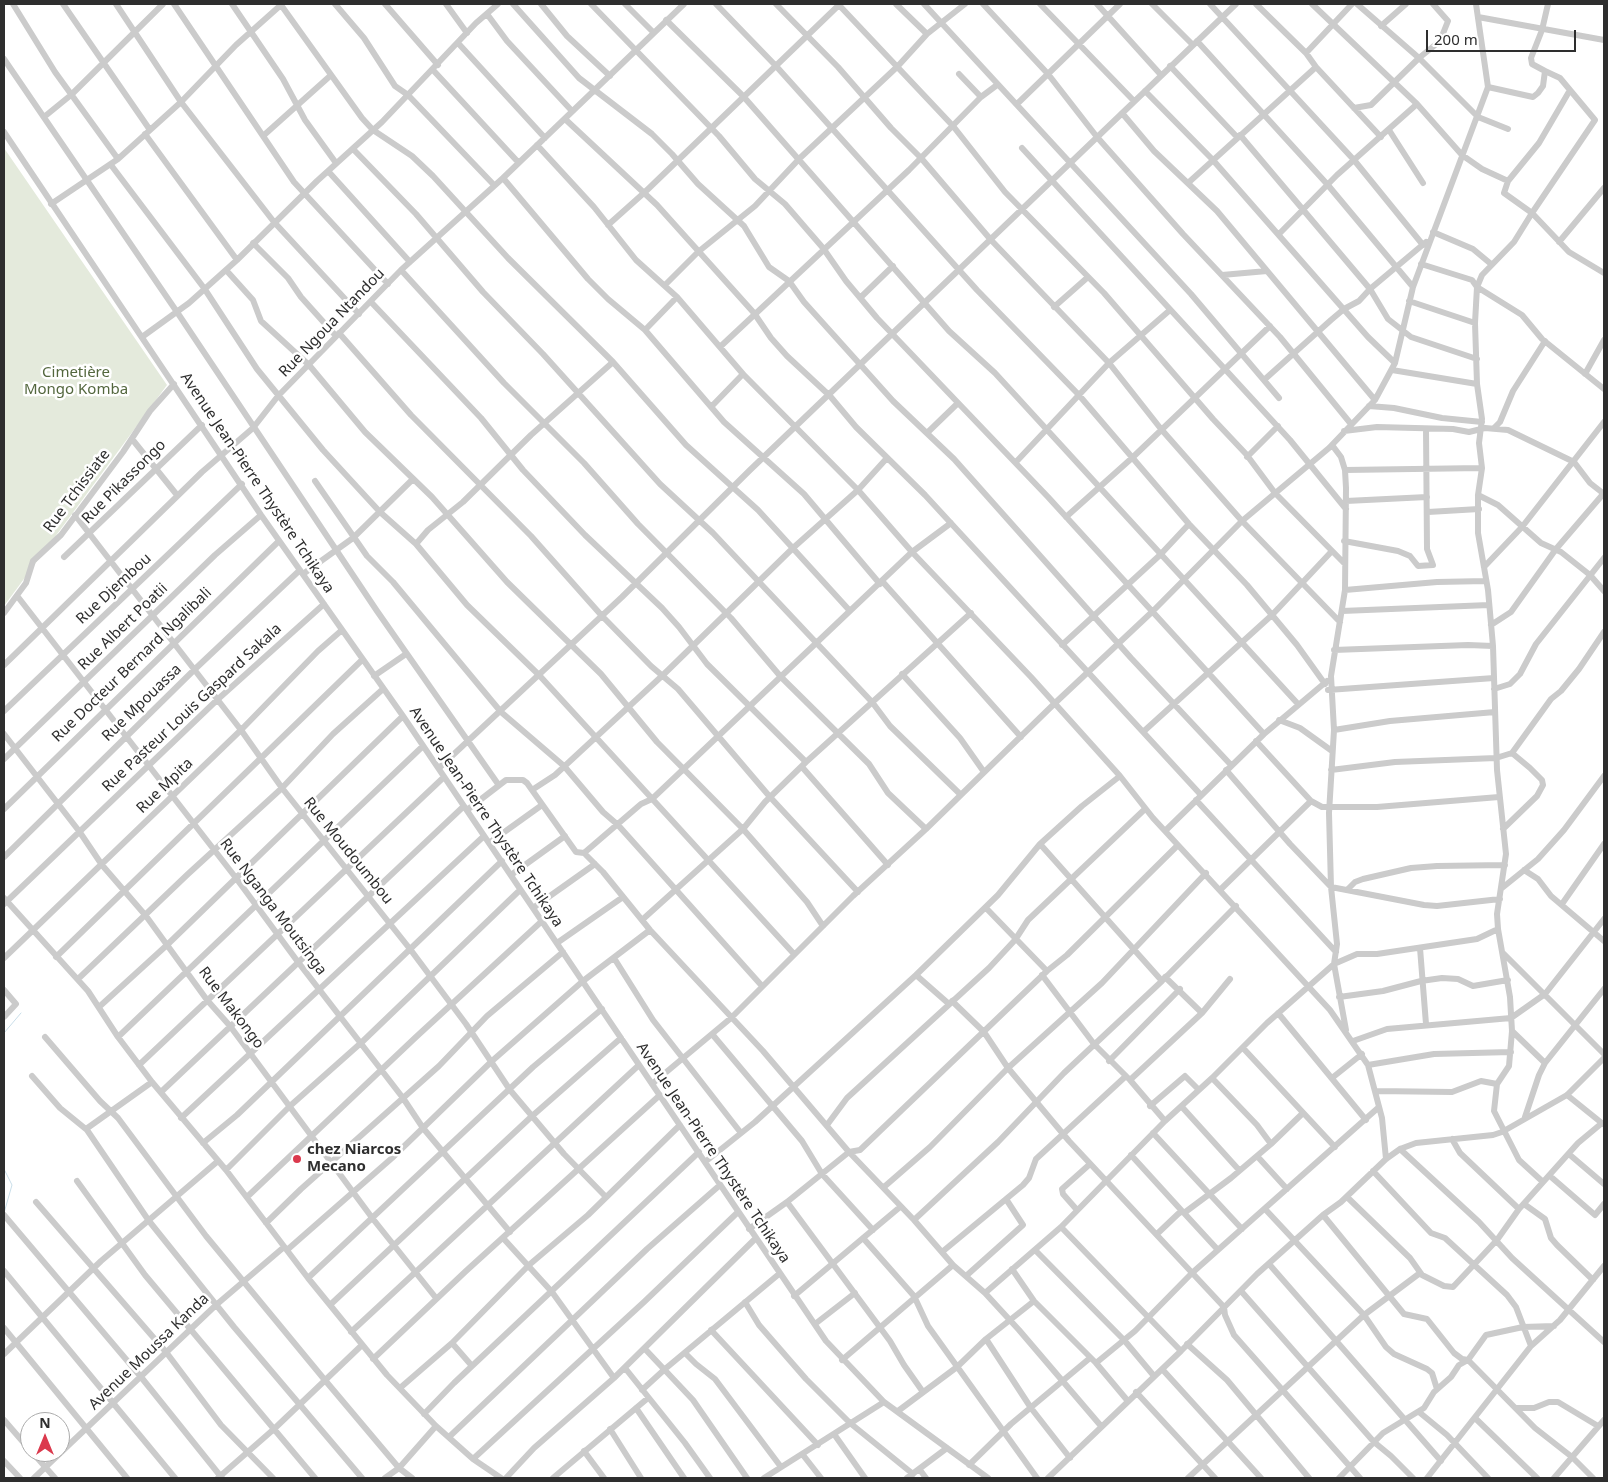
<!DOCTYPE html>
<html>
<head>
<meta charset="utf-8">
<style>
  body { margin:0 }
  #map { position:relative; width:1608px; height:1482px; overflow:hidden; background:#fff; font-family:"Noto Sans",sans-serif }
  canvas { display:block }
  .frame { position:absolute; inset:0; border:5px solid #2e2e2e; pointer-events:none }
  .north { position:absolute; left:20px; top:1412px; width:50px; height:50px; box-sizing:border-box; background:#fff; border:1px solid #ababab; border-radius:50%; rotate:0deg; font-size:14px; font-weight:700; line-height:20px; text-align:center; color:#2e2e2e }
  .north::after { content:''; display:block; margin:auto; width:18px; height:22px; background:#db394d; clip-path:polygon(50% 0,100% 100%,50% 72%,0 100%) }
  .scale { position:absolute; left:1426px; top:30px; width:150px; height:22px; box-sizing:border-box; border:2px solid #2e2e2e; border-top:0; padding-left:6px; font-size:15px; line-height:18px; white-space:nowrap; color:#2e2e2e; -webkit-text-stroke:4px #fff; paint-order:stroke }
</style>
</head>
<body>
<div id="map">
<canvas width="1608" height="1482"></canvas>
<div class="frame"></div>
<div class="north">N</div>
<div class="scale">200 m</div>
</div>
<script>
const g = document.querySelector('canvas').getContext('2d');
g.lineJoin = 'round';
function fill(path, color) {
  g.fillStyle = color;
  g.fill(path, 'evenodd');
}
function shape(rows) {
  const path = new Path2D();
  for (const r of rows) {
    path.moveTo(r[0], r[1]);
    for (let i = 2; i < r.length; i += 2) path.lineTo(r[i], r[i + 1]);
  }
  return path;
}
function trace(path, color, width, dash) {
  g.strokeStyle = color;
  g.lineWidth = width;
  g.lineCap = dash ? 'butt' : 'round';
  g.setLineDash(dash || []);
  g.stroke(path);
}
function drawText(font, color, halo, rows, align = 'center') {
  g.font = font + ' "Noto Sans",sans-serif';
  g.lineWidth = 5;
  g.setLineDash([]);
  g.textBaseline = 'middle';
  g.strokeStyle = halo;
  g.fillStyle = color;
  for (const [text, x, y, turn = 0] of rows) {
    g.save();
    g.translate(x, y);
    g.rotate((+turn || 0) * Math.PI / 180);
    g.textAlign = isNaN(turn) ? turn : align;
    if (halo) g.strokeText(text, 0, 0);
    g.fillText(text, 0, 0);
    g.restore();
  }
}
fill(shape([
  [4,148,167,385,4,606]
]), '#e4eadc');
trace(shape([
  [4,1033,21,1013],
  [4,1169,12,1185,4,1213]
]), '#c9dee9', 1);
trace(shape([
  [13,4,55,72,118,159],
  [63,4,150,130],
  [116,4,181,102,274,222,359,314],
  [174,4,294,182,388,284],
  [232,4,283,79,305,120,336,163],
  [335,4,364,38,395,86,408,95,494,185],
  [385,4,438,65],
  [446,4,467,33],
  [513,4,579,78,652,134,672,154,698,184,744,226,769,267,789,281,804,302,893,401,954,459,1131,658,1231,765],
  [541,4,567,36,610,76],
  [591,4,719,136,755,179,785,204,823,248,846,281,877,318,1048,497,1264,734],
  [625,4,654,33],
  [716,4,776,66,977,290,1078,394,1189,524,1247,585,1297,645,1325,684],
  [776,4,838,67,891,128,921,158,991,240,1109,363,1161,429,1242,521,1340,622],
  [838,4,953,126,1005,192,1104,293,1213,419,1246,454,1275,493,1344,563],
  [896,4,927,34],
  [924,4,1191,294,1279,398],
  [983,4,1048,74,1097,137,1183,234,1280,337,1351,424],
  [1040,4,1134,101],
  [1097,4,1161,75],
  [1152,4,1193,45],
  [1210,4,1354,160,1423,245],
  [1312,4,1417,104,1462,155,1482,169,1508,181],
  [1357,4,1419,58,1478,117,1508,129],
  [281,5,362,118,373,130,412,156,433,176,508,258,613,362,686,445,758,510,850,611],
  [487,14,507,41,572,111],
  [1478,17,1604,40],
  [666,20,743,96,949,331,995,373,1298,704],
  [1381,26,1406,4],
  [1197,41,1327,184,1413,287],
  [458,43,545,138],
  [1306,53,1352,4],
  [4,59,177,312,377,611,498,784],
  [1170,66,1237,137],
  [1316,67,1381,137],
  [433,70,518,162],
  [1545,71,1560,78,1570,90],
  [959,74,981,97],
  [1488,87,1533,97,1538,93,1543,86,1545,71,1532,64,1531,58,1542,30,1548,4],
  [1145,91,1212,159,1368,337,1395,363],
  [1017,104,1120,4],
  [1354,108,1371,105,1419,58,1440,41,1448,21,1433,4],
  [1122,113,1154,151,1217,211,1375,400],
  [44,117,71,95,163,4],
  [565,119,657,205,754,313,771,338,787,356,830,396,856,427,925,495,1201,795],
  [1389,130,1423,183],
  [4,132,261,515,403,716,826,1341,884,1402,988,1478],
  [145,134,237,260],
  [1240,135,1370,289,1388,319,1411,337,1477,359],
  [263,136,330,76],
  [537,145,594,207,636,260,677,297,743,374,858,490,912,552,1031,677,1120,776,1153,818,1330,1010,1368,1065,1382,1118,1386,1159],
  [1022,148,1290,440,1346,509],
  [353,149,416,214,483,292,543,354,660,484,713,533,872,702,890,726,961,795],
  [111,165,204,288,257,369,323,450,380,512,416,544,467,605,539,675,794,954],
  [328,171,410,262],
  [503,178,588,279,608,299,645,330,724,422,804,494,880,584],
  [1188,183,1316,67,1306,53,1256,4],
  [51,204,118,159,181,102,236,45,282,4],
  [608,225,645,192,840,4],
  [1433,232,1473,249,1491,264],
  [1279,234,1337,175,1417,104],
  [1559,242,1604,188],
  [253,243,288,278,301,297,336,336],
  [1421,264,1472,280,1477,287,1522,315,1542,339,1604,389],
  [226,270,253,300,261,321,309,365,365,432,432,497,507,582,601,674,657,742,743,829,807,902,823,926],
  [401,270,504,383,584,463,638,524,731,618,781,677,869,764,888,793,926,829],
  [1222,275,1267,271],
  [665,285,698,252,755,206,800,158,898,66,927,34,965,4],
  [860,298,893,266],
  [1409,301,1475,323],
  [371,302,481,418,523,470,585,535,662,608,679,627,707,664,806,762],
  [1054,307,1088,277],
  [645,330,677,297],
  [339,333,411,415,531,536,602,616,651,666,678,689,770,797,858,892],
  [142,337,189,303,237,260,317,181,382,122,476,23,498,4],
  [721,346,909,170,981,97,997,85],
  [1392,370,1477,384],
  [1585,374,1604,340],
  [1264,380,1331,320,1344,309,1359,301,1370,289,1426,242],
  [1369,406,1394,408,1442,418,1482,422],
  [711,407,743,374],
  [1494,428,1500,422,1513,391,1545,341],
  [1344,431,1377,427,1453,429,1469,432,1485,428,1508,430,1574,462,1590,483,1604,494],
  [927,433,958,403],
  [132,439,177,495],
  [1332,445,1341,457,1345,470,1346,488,1345,590,1331,676,1334,730,1329,813,1331,887,1337,944,1334,964,1346,1030],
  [1247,457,1278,426],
  [1016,462,1109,363,1170,310],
  [1345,470,1482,468],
  [315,481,367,556,393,582,501,712,564,766,603,812,618,825,762,986],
  [1478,495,1498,505,1541,543,1561,552,1590,575,1604,591],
  [1346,501,1427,497],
  [1428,512,1479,509],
  [75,515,241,730,282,788,410,949,466,1024,510,1090,564,1154,606,1197],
  [1066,517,1132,458,1270,326],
  [1344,541,1398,551,1410,556,1418,566,1433,565,1427,549,1426,429],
  [416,544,428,530,463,502,531,435,613,362],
  [64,557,202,425],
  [1484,567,1522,527,1604,422],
  [303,574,353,538,413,479],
  [882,581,1021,737],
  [1345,590,1437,582,1486,581],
  [18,597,236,878,298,962,403,1098,423,1128,510,1232],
  [1342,611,1489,605],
  [4,613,26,583,33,561,61,535,123,452,150,411,174,384],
  [1491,625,1511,612,1556,549,1604,493],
  [1062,645,1160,555,1189,524],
  [1334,650,1468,645,1493,646],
  [4,665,202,472,253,428,278,396,401,270,503,178,684,4],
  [902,674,960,738,984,772],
  [374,676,406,654],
  [1494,689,1510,684,1520,674,1536,644,1604,558],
  [1328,690,1494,678],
  [4,711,242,484],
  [1279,720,1300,728,1332,751],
  [1334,730,1390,721,1495,712],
  [1143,732,1272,615,1332,551],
  [4,734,79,831,102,865,146,916,207,1000,230,1026,373,1219,436,1298],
  [1256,741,1311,801,1322,807,1377,807,1499,797],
  [1512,753,1551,699,1561,691,1579,669,1604,632],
  [4,759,215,555,261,515],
  [802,767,888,865],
  [439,768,622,597,749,471,1236,4],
  [1226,770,1290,844,1331,887,1424,905,1437,906,1500,899],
  [1331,770,1395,762,1496,758,1512,753,1530,768,1542,780,1543,785,1537,796,1503,829],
  [532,790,555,775,663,675,793,548,858,490,887,458],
  [1196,800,1336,952],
  [4,809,279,541],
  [467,810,506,780,523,780,527,783,576,852,584,853,603,872,650,930,763,1051,849,1152,914,1220,953,1265,985,1293,1019,1330,1101,1426],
  [1165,831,1264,734,1327,681],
  [489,843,542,805],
  [1040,844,1162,981],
  [584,853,641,804,652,799,912,552,951,523],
  [4,857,194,670,300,570],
  [1524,870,1538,879,1551,896,1604,941],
  [511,875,565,836],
  [1502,888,1538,859,1564,830,1604,776],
  [1221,889,1311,801],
  [1347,890,1355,882,1363,879,1411,868,1437,866,1505,865],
  [4,898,88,991,118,1037,152,1082,226,1170,308,1278,387,1375,436,1426,473,1459,501,1478],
  [4,904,217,700,324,604],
  [1562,904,1604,844],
  [533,908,595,864],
  [986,908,1047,971],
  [642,920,743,829,765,802,806,762,971,613],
  [557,943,623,897],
  [1420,948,1426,1024],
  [1504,954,1604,1054],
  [56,957,362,660],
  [4,958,241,730,318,651,342,630],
  [614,958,653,1020,741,1133],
  [916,975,949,1004],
  [1042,975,1094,1044,1130,1080,1165,1121],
  [78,979,188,874,282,788,333,734,383,689],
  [4,990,16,1004,4,1017],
  [1339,997,1383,991,1421,981,1442,978,1458,979,1473,986,1508,980],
  [952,1001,984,1032,1008,1068,1069,1141,1224,1307,1225,1315,1234,1335,1360,1478],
  [99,1007,167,945,403,716],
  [1202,1013,1230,979],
  [1278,1013,1366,1120],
  [1512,1031,1545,1063],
  [712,1034,802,1141,822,1174,873,1230],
  [45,1037,100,1101,118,1118,206,1236,324,1379,399,1468,412,1478],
  [118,1037,423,746],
  [1353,1041,1387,1029,1511,1018,1545,994,1604,919],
  [1243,1048,1335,1147],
  [1109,1061,1180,989],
  [139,1065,444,777],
  [1368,1065,1434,1054,1511,1052],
  [32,1076,60,1108,87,1130,149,1221,234,1327,362,1478],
  [1212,1078,1257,1125,1271,1144],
  [1332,1078,1362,1054],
  [1130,1080,1202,1013,1165,977],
  [652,1084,731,1018,853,896,926,829,1054,704,1153,611,1242,521,1329,448,1375,400,1395,363,1413,287,1488,87,1476,4],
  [1376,1091,1452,1092,1481,1081,1497,1084],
  [161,1092,464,806],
  [1567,1095,1603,1124],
  [1150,1106,1185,1076,1199,1090],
  [1182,1107,1239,1170],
  [1525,1117,1539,1075,1545,1063,1604,989],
  [181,1118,484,836],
  [827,1125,847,1098,989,968,1015,940,1028,920,1145,809],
  [86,1129,152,1082],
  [1153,1133,1242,1229],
  [1452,1139,1460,1153,1519,1209],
  [203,1143,237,1115,502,861],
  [1400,1149,1479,1222,1512,1258,1604,1342],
  [1131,1155,1182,1211],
  [1570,1155,1604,1184],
  [1257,1156,1287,1189],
  [705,1162,755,1122,916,975,998,895,1040,844,1082,806,1120,776],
  [226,1170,290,1106,362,1042,520,890],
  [1373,1171,1431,1233,1445,1238,1507,1295,1516,1307,1531,1346],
  [1550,1176,1595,1215,1604,1204],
  [77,1181,145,1275,315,1478],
  [1543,1182,1519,1160,1494,1111,1497,1084,1509,1066,1512,1031,1510,997,1498,929,1497,914,1506,854,1497,770,1493,646,1488,590,1478,533,1478,495,1482,468,1479,443,1482,419,1477,384,1475,323,1477,287,1482,275,1514,242,1532,213,1595,120,1570,90,1539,143,1508,181,1504,193,1532,213,1569,252,1604,273],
  [884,1187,930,1147,1008,1068,1102,983,1206,873],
  [247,1197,416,1037,542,921],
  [1347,1197,1410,1258,1422,1275,1444,1286,1453,1287,1497,1240,1519,1209,1578,1143,1602,1123],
  [36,1202,166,1352,221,1425,273,1478],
  [787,1202,890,1341,904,1365,923,1392],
  [1524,1204,1545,1219,1551,1238,1557,1245,1593,1280],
  [1265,1209,1364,1315,1386,1347,1394,1354,1427,1369,1432,1373,1437,1389],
  [1077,1210,1063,1194,1062,1189,1090,1164],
  [1184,1213,1218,1250],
  [4,1215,141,1377,222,1478],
  [1323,1215,1404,1314,1427,1319,1454,1353,1462,1359,1468,1360,1535,1428,1572,1457,1593,1478],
  [914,1220,998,1142,1064,1073,1162,981,1236,906],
  [266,1223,301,1189,439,1066,487,1016,563,952],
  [1061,1227,1181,1351],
  [749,1229,787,1202,849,1152,860,1150,1047,971,1067,955,1178,845],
  [1157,1234,1178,1214,1182,1211,1184,1213,1231,1178,1271,1144,1303,1113],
  [503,1238,552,1292,614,1378],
  [863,1238,914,1296,928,1326,1037,1478],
  [287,1250,392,1158,492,1061,583,981,650,930],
  [1035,1250,1124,1340,1154,1376],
  [942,1252,1023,1185,1029,1178,1036,1159,1126,1076],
  [1269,1264,1441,1461],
  [1012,1269,1034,1301,1096,1363,1127,1400],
  [4,1271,175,1478],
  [966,1276,1023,1225,1006,1199],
  [308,1278,533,1067,602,1009],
  [1241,1291,1374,1442,1391,1456,1413,1478],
  [985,1293,1061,1227,1165,1121,1212,1078,1267,1023,1334,964,1357,954,1377,954,1477,939,1498,929],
  [794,1296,900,1207],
  [745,1302,759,1325,806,1379,850,1423,913,1474],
  [330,1305,531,1117,621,1038],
  [815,1324,855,1293],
  [4,1328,127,1478],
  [711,1330,818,1445],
  [351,1332,639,1065],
  [986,1339,1031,1408,1070,1458],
  [452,1343,472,1366],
  [1187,1344,1227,1380,1309,1478],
  [645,1349,693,1400,747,1478],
  [685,1353,696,1364,715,1379,781,1467],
  [4,1354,101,1261,218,1161],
  [373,1359,466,1271,660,1095],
  [842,1360,953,1265],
  [1096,1363,1135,1331,1192,1273,1379,1107],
  [625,1368,685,1443,710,1478],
  [1162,1369,1261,1478],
  [400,1388,452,1343,529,1265,588,1215,680,1125],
  [642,1390,665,1369,779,1274],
  [1136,1392,1215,1478],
  [636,1408,684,1478],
  [1516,1408,1534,1408,1549,1402,1558,1402,1598,1426],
  [898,1411,957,1367,986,1339,1034,1301],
  [1419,1412,1447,1435,1488,1478],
  [424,1414,454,1383,699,1152],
  [1475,1418,1537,1478],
  [4,1420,30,1450],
  [610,1429,641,1478],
  [834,1434,865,1478],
  [449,1437,647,1249,720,1185],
  [584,1451,604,1478],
  [32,1452,55,1478],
  [803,1455,821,1478],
  [473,1459,644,1302,738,1212],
  [4,1461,20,1478],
  [969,1465,1011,1424,1090,1358],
  [920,1470,926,1478],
  [34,1478,216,1305,284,1247],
  [218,1478,274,1429,362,1345],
  [385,1478,399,1468,436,1426],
  [506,1478,534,1448,614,1378,756,1238],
  [553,1478,648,1398],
  [764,1478,884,1402],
  [907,1478,947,1448],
  [1048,1478,1181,1351,1257,1274,1323,1215,1341,1202,1386,1159,1400,1149,1416,1143,1493,1135,1502,1132,1567,1095,1604,1058],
  [1188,1478,1364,1315,1420,1273],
  [1339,1478,1383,1433,1424,1408,1434,1392,1451,1377,1459,1365,1468,1360,1486,1335,1523,1327,1554,1326],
  [1427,1478,1531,1346,1560,1320,1604,1266],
  [1554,1478,1604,1420]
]), '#cbcbcb', 6);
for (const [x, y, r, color] of [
  [297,1159,5,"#db394d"]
]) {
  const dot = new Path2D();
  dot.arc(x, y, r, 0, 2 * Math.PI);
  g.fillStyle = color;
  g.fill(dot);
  trace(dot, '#fff', 2);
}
drawText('15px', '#2e2e2e', '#fff', [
  ["Rue Ngoua Ntandou",332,323,-46],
  ["Rue Pikassongo",124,482,-45],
  ["Avenue Jean-Pierre Thystère Tchikaya",257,483,56],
  ["Rue Tchissiate",77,491,-53],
  ["Rue Djembou",114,589,-43],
  ["Rue Albert Poatii",123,627,-44],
  ["Rue Docteur Bernard Ngalibali",132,665,-44],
  ["Rue Mpouassa",142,703,-44],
  ["Rue Pasteur Louis Gaspard Sakala",192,708,-43],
  ["Rue Mpita",165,786,-44],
  ["Avenue Jean-Pierre Thystère Tchikaya",486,817,56],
  ["Rue Moudoumbou",348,851,51],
  ["Rue Nganga Moutsinga",273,907,53],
  ["Rue Makongo",231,1008,53],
  ["Avenue Jean-Pierre Thystère Tchikaya",713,1153,56],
  ["Avenue Moussa Kanda",149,1352,-44]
]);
drawText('15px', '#53673e', '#fff', [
  ["Cimetière",76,373],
  ["Mongo Komba",76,390]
]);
drawText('bold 15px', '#2e2e2e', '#fff', [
  ["chez Niarcos",307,1150],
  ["Mecano",307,1167]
], 'left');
</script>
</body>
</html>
